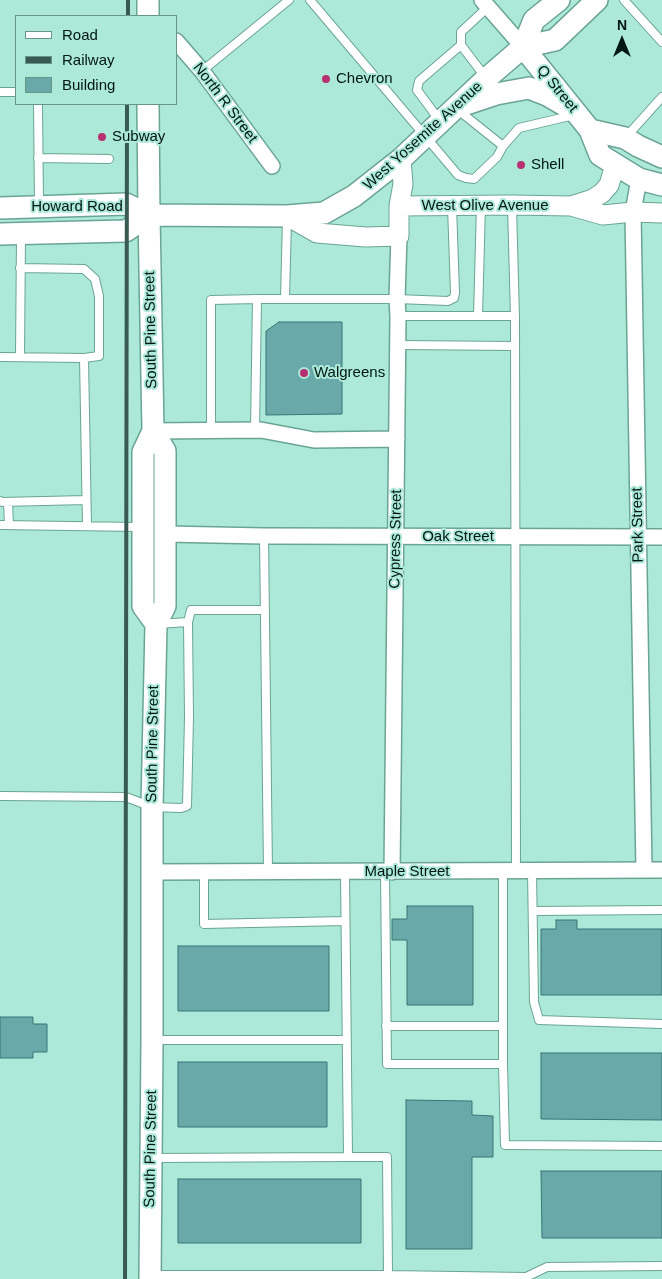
<!DOCTYPE html>
<html>
<head>
<meta charset="utf-8">
<style>
  body { margin:0 }
  #map { position:relative; width:662px; height:1279px; overflow:hidden; background:#ade9d8; font-family:Helvetica,sans-serif }
  canvas { display:block }
  .legend { position:absolute; left:15px; top:15px; width:162px; height:90px; box-sizing:border-box; background:#ade9d8; border:1px solid #689589; margin:0; padding:6px 9px; list-style:none; font-size:15px; color:#011712 }
  .legend li { display:flex; align-items:center; gap:10px; height:25px }
  .legend b { width:25px; border:1px solid #689589 }
  .north { position:absolute; left:597px; top:15px; width:50px; height:50px; -webkit-text-stroke:4px #ade9d8; paint-order:stroke; rotate:0deg; font-size:14px; font-weight:700; line-height:20px; text-align:center; color:#011712 }
  .north::after { content:''; display:block; margin:auto; width:18px; height:22px; background:#011712; clip-path:polygon(50% 0,100% 100%,50% 72%,0 100%) }
</style>
</head>
<body>
<div id="map">
<canvas width="662" height="1279"></canvas>
<ul class="legend">
<li><b style="height:6px;background:#fff"></b>Road</li>
<li><b style="height:6px;background:#385a51"></b>Railway</li>
<li><b style="height:14px;background:#6aa9a9"></b>Building</li>
</ul>
<div class="north">N</div>
</div>
<script>
const g = document.querySelector('canvas').getContext('2d');
g.lineJoin = 'round';
function fill(path, color) {
  g.fillStyle = color;
  g.fill(path, 'evenodd');
}
function shape(rows) {
  const path = new Path2D();
  for (const r of rows) {
    path.moveTo(r[0], r[1]);
    for (let i = 2; i < r.length; i += 2) path.lineTo(r[i], r[i + 1]);
  }
  return path;
}
function trace(path, color, width, dash) {
  g.strokeStyle = color;
  g.lineWidth = width;
  g.lineCap = dash ? 'butt' : 'round';
  g.setLineDash(dash || []);
  g.stroke(path);
}
function drawText(font, color, halo, rows, align = 'center') {
  g.font = font + ' Helvetica,sans-serif';
  g.lineWidth = 4;
  g.setLineDash([]);
  g.textBaseline = 'middle';
  g.strokeStyle = halo;
  g.fillStyle = color;
  for (const [text, x, y, turn = 0] of rows) {
    g.save();
    g.translate(x, y);
    g.rotate((+turn || 0) * Math.PI / 180);
    g.textAlign = isNaN(turn) ? turn : align;
    if (halo) g.strokeText(text, 0, 0);
    g.fillText(text, 0, 0);
    g.restore();
  }
}
const building = shape([
  [279,322,342,322,342,414,266,415,266,331,279,322],
  [407,906,473,906,473,1005,407,1005,407,940,392,940,392,919,407,919,407,906],
  [556,920,577,920,577,929,662,929,662,995,541,995,541,929,556,929,556,920],
  [178,946,329,946,329,1011,178,1011,178,946],
  [0,1017,33,1017,33,1024,47,1024,47,1052,33,1052,33,1058,0,1058,0,1017],
  [541,1053,662,1053,662,1120,541,1119,541,1053],
  [178,1062,327,1062,327,1127,178,1127,178,1062],
  [406,1100,472,1101,472,1115,493,1116,493,1157,472,1157,472,1249,406,1249,406,1100],
  [541,1171,662,1171,662,1238,542,1238,541,1171],
  [178,1179,361,1179,361,1243,178,1243,178,1179]
]);
fill(building, '#6aa9a9');
trace(building, '#367676', 1);
const service = shape([
  [310,0,458,175,466,178,474,179,497,157,503,146,519,128,574,115],
  [624,0,662,42],
  [202,71,289,0],
  [486,78,461,45,461,32,488,7],
  [0,92,16,92],
  [38,104,39,204],
  [458,110,503,146],
  [440,121,417,90,419,81,461,45],
  [627,136,662,97],
  [38,158,109,159],
  [512,205,515,318,516,871],
  [20,268,84,269,95,279,99,296,99,356,84,358],
  [285,299,287,218],
  [398,316,515,316],
  [478,316,481,205],
  [398,345,515,346],
  [0,357,84,358,87,526],
  [20,357,21,236],
  [211,430,211,300,257,299],
  [255,430,257,299,397,299,448,301,454,298,455,293,452,206],
  [0,501,2,502,86,500],
  [8,502,9,525],
  [0,525,140,527],
  [264,536,268,872],
  [158,624,188,622,191,610,265,610],
  [0,796,126,797,152,807,181,808,187,806,189,717,188,622],
  [532,871,534,1002,539,1020,662,1024],
  [204,872,204,924,345,921],
  [385,872,387,1064,503,1064,503,871],
  [533,911,662,910],
  [386,1026,503,1026],
  [154,1040,347,1040],
  [503,1064,505,1145,662,1146],
  [153,1158,348,1157],
  [153,1275,388,1275,387,1157,348,1157,345,872],
  [388,1275,526,1277],
  [526,1279,526,1277,547,1267,662,1266]
]);
const minor = shape([
  [482,0,523,47],
  [176,41,202,71,272,166],
  [639,179,633,212,644,870],
  [153,431,261,430,314,440,397,439],
  [165,534,264,536,662,537],
  [152,872,662,870],
  [392,872,398,316,397,299,399,236]
]);
const tertiary = shape([
  [399,206,512,205,571,206,603,215,633,212,662,213],
  [571,206,593,199,602,193,609,185,615,165],
  [287,216,317,233,366,237,399,236,399,206,403,184,401,159]
]);
const secondary = shape([
  [148,0,148,16],
  [523,47,590,130,600,155,639,179,662,185],
  [523,47,534,20,559,0],
  [148,104,149,215,153,431,143,452,143,606,156,624,152,807,152,1040,150,1279],
  [463,105,496,94,529,88,547,95,566,106],
  [590,130,625,138,638,146,662,157],
  [0,208,126,204,149,215,287,216,324,213,354,196,401,159,487,78,523,47,555,40,597,0],
  [0,234,126,231,149,215],
  [153,431,165,451,165,606,156,624]
]);
trace(service, '#6aa495', 10);
trace(minor, '#6aa495', 18);
trace(tertiary, '#6aa495', 21);
trace(secondary, '#6aa495', 24);
trace(service, '#fff', 8);
trace(minor, '#fff', 15);
trace(tertiary, '#fff', 19);
trace(secondary, '#fff', 21);
trace(shape([
  [128,16,128,0],
  [125,1279,127,104]
]), '#385a51', 4);
for (const [x, y, r, color] of [
  [326,79,5,"#b73071"],
  [102,137,5,"#b73071"],
  [521,165,5,"#b73071"],
  [304,373,5,"#b73071"]
]) {
  const dot = new Path2D();
  dot.arc(x, y, r, 0, 2 * Math.PI);
  g.fillStyle = color;
  g.fill(dot);
  trace(dot, '#ade9d8', 2);
}
drawText('15px', '#011712', '#ade9d8', [
  ["Chevron",336,79],
  ["Subway",112,137],
  ["Shell",531,165],
  ["Walgreens",314,373]
], 'left');
drawText('15px', '#011712', '#ade9d8', [
  ["Q Street",557,89,51],
  ["North R Street",225,103,53],
  ["West Yosemite Avenue",423,136,-42],
  ["West Olive Avenue",485,206],
  ["Howard Road",77,207],
  ["South Pine Street",151,330,-91],
  ["Park Street",638,525,-91],
  ["Oak Street",458,537],
  ["Cypress Street",396,539,-89],
  ["South Pine Street",153,744,-89],
  ["Maple Street",407,872],
  ["South Pine Street",151,1149,-89]
]);
</script>
</body>
</html>
